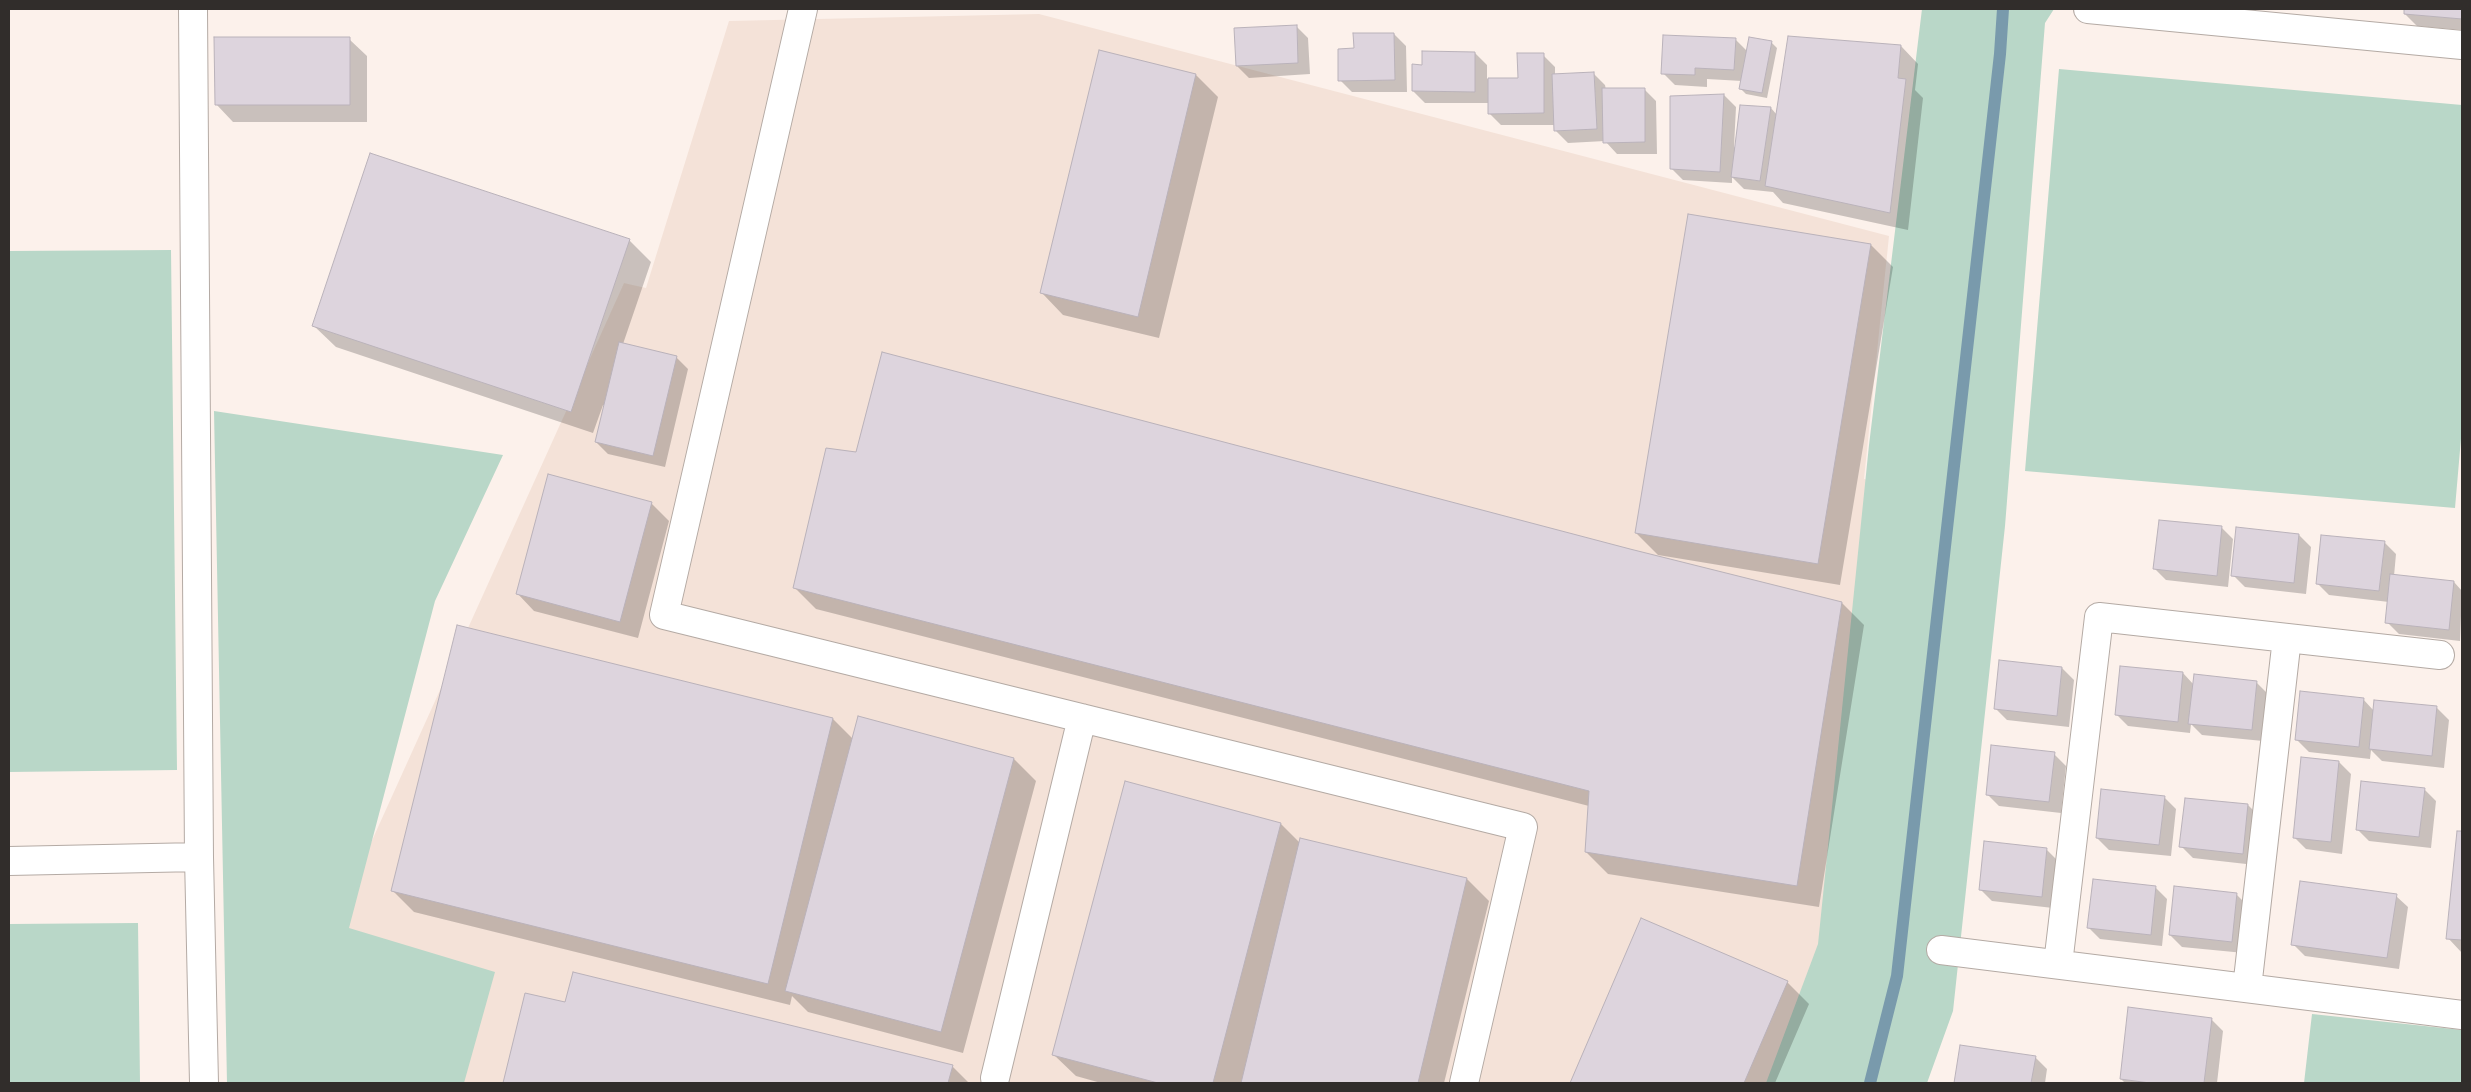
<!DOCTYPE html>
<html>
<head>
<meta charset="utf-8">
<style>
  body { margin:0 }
  #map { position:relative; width:2471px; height:1092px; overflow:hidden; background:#fcf1eb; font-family:"Fira Sans Condensed",sans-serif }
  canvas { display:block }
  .frame { position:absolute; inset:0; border:10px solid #312d2b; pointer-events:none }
</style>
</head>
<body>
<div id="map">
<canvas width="2471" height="1092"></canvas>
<div class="frame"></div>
</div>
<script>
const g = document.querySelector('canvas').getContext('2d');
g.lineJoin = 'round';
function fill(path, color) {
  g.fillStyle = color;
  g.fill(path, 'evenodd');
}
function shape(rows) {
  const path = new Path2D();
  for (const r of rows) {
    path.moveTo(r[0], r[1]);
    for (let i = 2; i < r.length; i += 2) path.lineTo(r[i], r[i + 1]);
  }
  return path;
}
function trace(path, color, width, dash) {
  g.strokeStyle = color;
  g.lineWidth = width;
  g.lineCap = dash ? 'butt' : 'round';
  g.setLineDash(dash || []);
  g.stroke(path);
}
fill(shape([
  [1039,14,1889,236,1864,479,1877,481,1832,929,1783,1083,294,1083,360,867,624,283,646,288,729,21]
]), '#f4e2d8');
fill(shape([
  [1922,9,2054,9,2045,23,2005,526,1953,1011,1927,1083,1766,1083,1818,944,1869,445],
  [2059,69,2462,105,2462,427,2455,508,2025,471],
  [171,250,177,770,9,772,9,251],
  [214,411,503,455,435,601,349,928,495,972,464,1083,227,1083],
  [138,923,140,1083,9,1083,9,924],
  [2312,1014,2462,1030,2462,1083,2304,1083]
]), '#b9d7c8');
fill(shape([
  [2405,9,2462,9,2462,30,2417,26,2405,14],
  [1296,26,1308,38,1310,74,1249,78,1237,66],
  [1394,34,1406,46,1407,92,1352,92,1340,80,1355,49],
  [349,39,367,56,367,122,233,122,216,104],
  [1735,39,1747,51,1771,42,1777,48,1767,98,1746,94,1740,88,1742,81,1707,79,1707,87,1675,85,1663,73],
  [1901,46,1918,64,1915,90,1923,98,1908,230,1783,203,1773,192,1744,189,1732,177,1732,183,1683,180,1671,168,1724,95,1736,107,1734,147,1736,148,1741,107,1771,108,1777,115],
  [1100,52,1196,75,1218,97,1159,338,1063,315,1042,293],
  [1475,53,1487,65,1487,79,1519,79,1543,55,1555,67,1555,75,1593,73,1605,85,1606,90,1644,89,1656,101,1657,154,1617,154,1605,141,1568,143,1556,131,1555,125,1501,125,1489,113,1489,103,1425,103,1413,91,1423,66],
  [629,240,651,262,623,344,676,357,688,369,665,467,608,454,596,442,605,406,603,405,593,433,336,347,314,326],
  [1871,245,1893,267,1840,585,1658,555,1636,533],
  [651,503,669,521,638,638,534,611,517,593],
  [2221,527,2233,539,2228,587,2166,580,2154,568],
  [2299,535,2311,547,2306,594,2245,587,2233,575],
  [2384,542,2396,554,2394,576,2454,582,2462,591,2460,641,2399,634,2387,622,2389,602,2329,595,2317,583],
  [1630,550,1842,603,1864,625,1819,907,1608,874,1586,852,1589,806,816,609,794,587],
  [2062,668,2074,680,2069,727,2007,720,1995,708],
  [2183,673,2194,685,2256,682,2268,694,2263,741,2202,735,2191,724,2190,733,2128,726,2116,714],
  [2363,699,2374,711,2375,702,2437,708,2449,720,2444,768,2382,761,2371,750,2370,759,2309,752,2297,740],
  [859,718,1014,759,1036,781,963,1053,808,1012,792,996,790,1005,414,912,392,890,833,719,853,739],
  [2054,754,2066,766,2061,813,1999,806,1987,794],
  [2339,762,2351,774,2342,854,2306,849,2294,837],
  [1126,783,1281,824,1300,843,1301,839,1467,879,1489,901,1444,1083,1101,1083,1076,1076,1054,1055],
  [2424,789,2436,801,2431,848,2369,841,2357,829],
  [2164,797,2176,809,2171,856,2109,850,2097,838],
  [2248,805,2260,817,2255,865,2193,858,2181,846],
  [2458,832,2462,833,2462,953,2448,938],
  [2046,849,2058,861,2053,908,1992,901,1980,889],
  [2155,887,2167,899,2162,946,2100,939,2088,927],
  [2236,894,2248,906,2244,953,2182,947,2170,935],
  [2396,896,2408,907,2399,969,2305,956,2293,944],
  [1642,919,1787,982,1809,1004,1775,1083,1571,1083],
  [526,994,566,1003,952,1066,969,1083,504,1083],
  [2211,1019,2223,1031,2217,1083,2125,1083,2121,1079],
  [1961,1046,2035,1057,2047,1069,2045,1083,1955,1083]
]), '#0003');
trace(shape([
  [1870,1083,1897,976,2000,54,2003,9]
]), '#799aac', 12);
const building = shape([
  [2404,9,2462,9,2462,19,2404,14,2404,9],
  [1297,25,1298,63,1236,66,1234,28,1297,25],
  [1353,33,1394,33,1395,80,1338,81,1338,49,1354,48,1353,33],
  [1663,35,1736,38,1734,70,1695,68,1695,75,1661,74,1663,35],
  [1788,36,1901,45,1898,78,1906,79,1890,213,1765,186,1788,36],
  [214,37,350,37,350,105,215,105,214,37],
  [1749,37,1772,41,1762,93,1739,89,1749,37],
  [1099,50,1196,74,1138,317,1040,293,1099,50],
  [1422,51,1475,52,1475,92,1412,91,1412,64,1422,65,1422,51],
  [1517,53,1544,53,1544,113,1488,114,1488,78,1518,78,1517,53],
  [1594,72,1597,129,1554,131,1552,74,1594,72],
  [1602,88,1645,88,1645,142,1603,143,1602,88],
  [1724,94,1720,172,1670,169,1670,96,1724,94],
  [1740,105,1771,107,1760,181,1731,177,1740,105],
  [370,153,630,239,571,412,312,326,370,153],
  [1688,214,1871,244,1818,564,1635,533,1688,214],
  [619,342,677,356,653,456,595,442,619,342],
  [882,352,1630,549,1842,602,1797,886,1585,852,1589,791,793,588,826,448,856,452,882,352],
  [548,474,652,502,620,622,516,594,548,474],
  [2159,520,2222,526,2217,576,2153,569,2159,520],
  [2236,527,2299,534,2294,583,2231,576,2236,527],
  [2321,535,2385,541,2379,591,2316,584,2321,535],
  [2390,574,2454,581,2449,630,2385,623,2390,574],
  [457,625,833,718,768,984,391,891,457,625],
  [1999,660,2062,667,2057,716,1994,709,1999,660],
  [2120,666,2183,672,2178,722,2115,715,2120,666],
  [2194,674,2257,681,2252,730,2188,724,2194,674],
  [2300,691,2364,698,2359,747,2295,740,2300,691],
  [2374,700,2437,706,2432,756,2369,749,2374,700],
  [858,716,1014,758,941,1032,785,991,858,716],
  [1991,745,2055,752,2049,802,1986,795,1991,745],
  [2301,757,2339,761,2331,842,2293,838,2301,757],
  [1125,781,1281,823,1213,1083,1158,1083,1052,1055,1125,781],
  [2361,781,2425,788,2419,837,2356,830,2361,781],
  [2101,789,2165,796,2159,845,2096,838,2101,789],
  [2185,798,2248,804,2243,854,2179,847,2185,798],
  [2457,831,2462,831,2462,940,2446,939,2457,831],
  [1300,838,1467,878,1418,1083,1241,1083,1300,838],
  [1984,841,2047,848,2042,897,1979,890,1984,841],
  [2093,879,2156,886,2151,935,2087,928,2093,879],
  [2300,881,2397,894,2387,958,2291,945,2300,881],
  [2174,886,2237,893,2232,942,2169,935,2174,886],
  [1641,918,1788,981,1744,1083,1570,1083,1641,918],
  [573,972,953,1065,948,1083,503,1083,525,993,565,1002,573,972],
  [2128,1007,2212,1018,2204,1083,2150,1083,2120,1079,2128,1007],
  [1960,1045,2036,1056,2031,1083,1954,1083,1960,1045]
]);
fill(building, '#ddd4dd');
trace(building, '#bab2ba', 1);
const minor = shape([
  [193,9,199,857,204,1083],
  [803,9,664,615,1523,827,1464,1083],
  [2088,9,2462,45],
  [9,861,199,857],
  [1941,950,2462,1015],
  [2058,964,2099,617,2440,655],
  [2247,988,2287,638],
  [995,1078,1082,718]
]);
trace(minor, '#b4aaa4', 30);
trace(minor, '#fff', 28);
</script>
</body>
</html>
